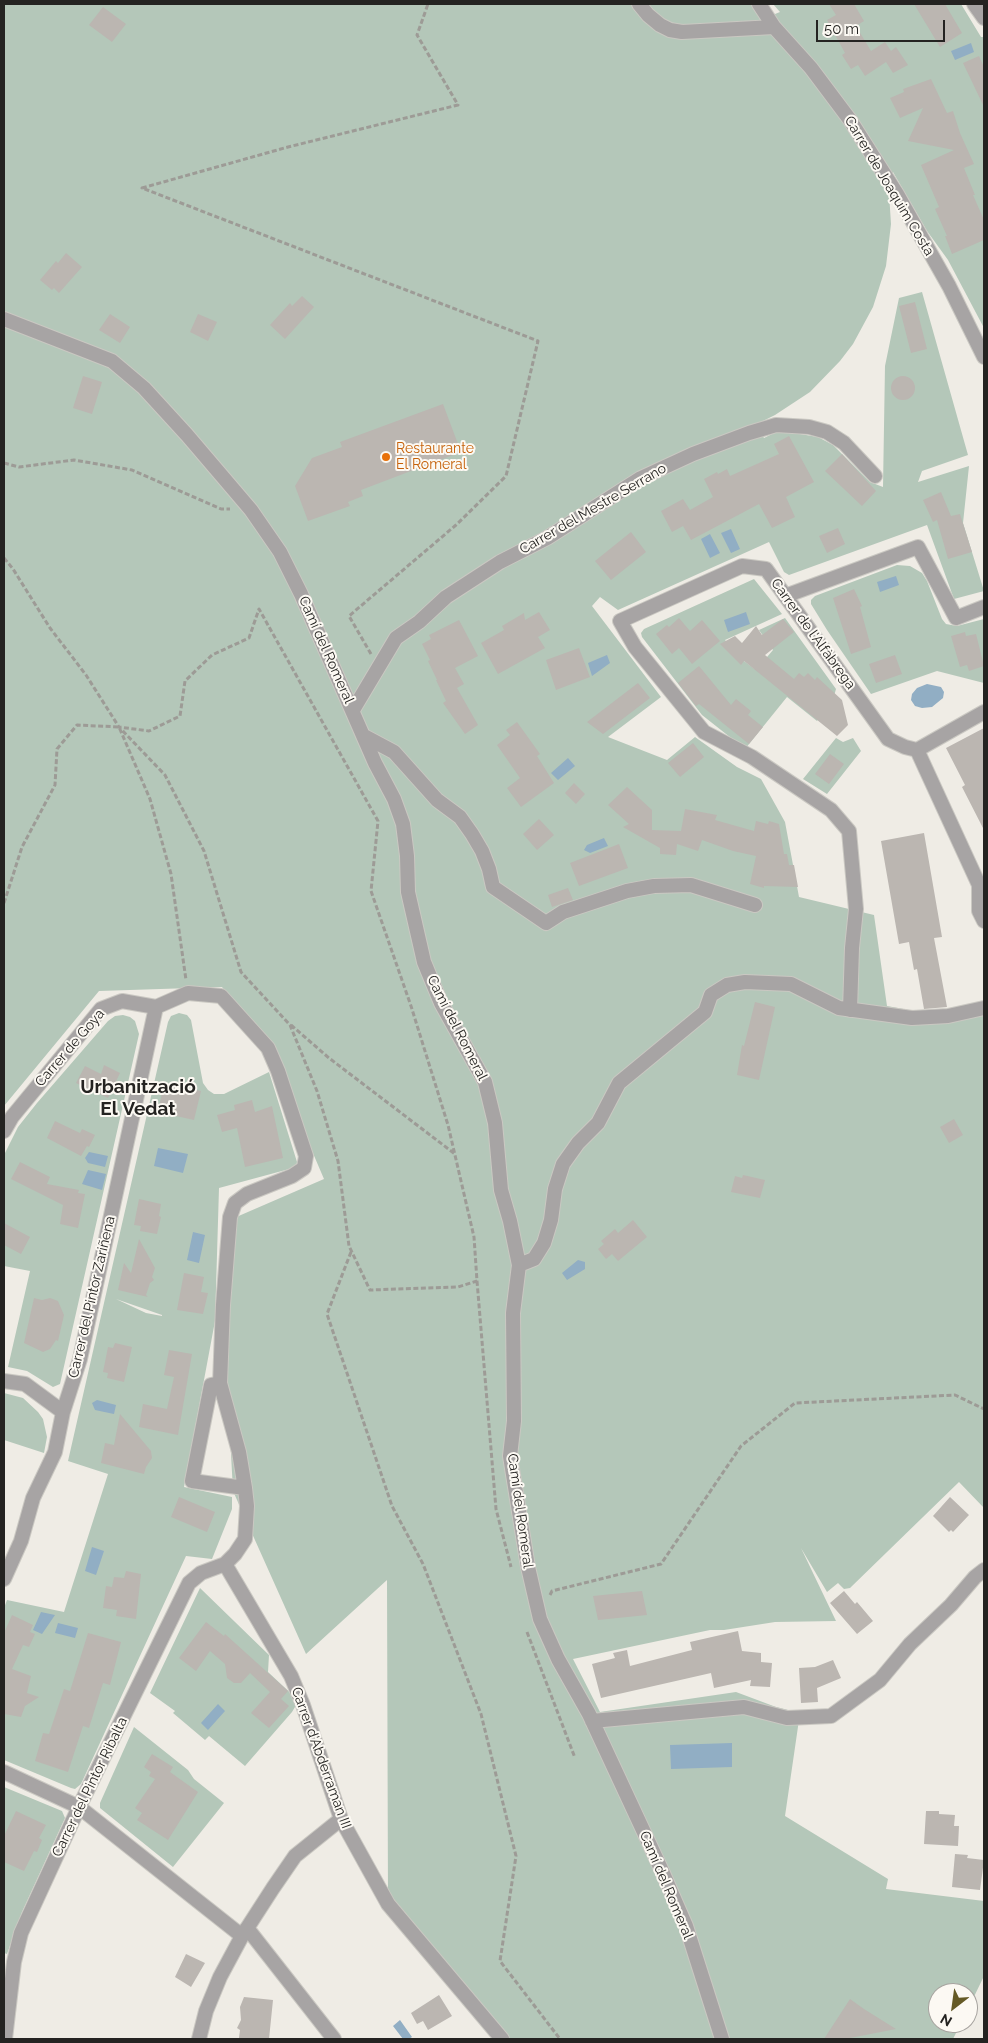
<!DOCTYPE html>
<html>
<head>
<meta charset="utf-8">
<style>
  body { margin:0 }
  #map { position:relative; width:988px; height:2043px; overflow:hidden; background:#efece5; font-family:Raleway,sans-serif }
  canvas { display:block }
  .frame { position:absolute; inset:0; border:5px solid #242321; pointer-events:none }
  .north { position:absolute; left:928px; top:1983px; width:50px; height:50px; box-sizing:border-box; background:#fcf9f3; border:1px solid #a6a39f; border-radius:50%; rotate:210deg; font-size:14px; font-weight:700; line-height:20px; text-align:center; color:#242321 }
  .north::after { content:''; display:block; margin:auto; width:18px; height:22px; background:#655a26; clip-path:polygon(50% 0,100% 100%,50% 72%,0 100%) }
  .scale { position:absolute; left:816px; top:20px; width:129px; height:22px; box-sizing:border-box; border:2px solid #242321; border-top:0; padding-left:6px; font-size:15px; line-height:18px; white-space:nowrap; color:#242321; -webkit-text-stroke:4px #fcf9f3; paint-order:stroke }
</style>
</head>
<body>
<div id="map">
<canvas width="988" height="2043"></canvas>
<div class="frame"></div>
<div class="north">N</div>
<div class="scale">50 m</div>
</div>
<script>
const g = document.querySelector('canvas').getContext('2d');
g.lineJoin = 'round';
function fill(path, color) {
  g.fillStyle = color;
  g.fill(path, 'evenodd');
}
function shape(rows) {
  const path = new Path2D();
  for (const r of rows) {
    if (r.length === 3) {
      path.moveTo(r[0] + r[2], r[1]);
      path.arc(r[0], r[1], r[2], 0, 2 * Math.PI);
      continue;
    }
    path.moveTo(r[0], r[1]);
    for (let i = 2; i < r.length; i += 2) path.lineTo(r[i], r[i + 1]);
  }
  return path;
}
function trace(path, color, width, dash) {
  g.strokeStyle = color;
  g.lineWidth = width;
  g.lineCap = dash ? 'butt' : 'round';
  g.setLineDash(dash || []);
  g.stroke(path);
}
function drawText(font, color, halo, rows, align = 'center') {
  g.font = font + ' Raleway,sans-serif';
  g.lineWidth = 4;
  g.setLineDash([]);
  g.textBaseline = 'middle';
  g.strokeStyle = halo;
  g.fillStyle = color;
  for (const [text, x, y, turn = 0] of rows) {
    g.save();
    g.translate(x, y);
    g.rotate((+turn || 0) * Math.PI / 180);
    g.textAlign = isNaN(turn) ? turn : align;
    if (halo) g.strokeText(text, 0, 0);
    g.fillText(text, 0, 0);
    g.restore();
  }
}
fill(shape([
  [4,4,755,4,765,18,780,12,773,4,961,4,981,37,984,37,984,328,948,260,927,231,893,172,889,193,891,224,886,266,873,307,853,344,840,361,810,392,775,415,755,425,764,438,774,433,788,432,818,437,833,445,870,482,883,487,885,366,899,298,922,292,968,455,922,471,918,482,969,466,963,523,984,591,954,599,927,525,789,575,784,572,769,542,618,610,600,597,592,606,661,697,608,737,667,760,695,737,737,767,761,779,785,822,799,897,874,915,887,1006,925,1013,984,1002,984,1508,959,1482,850,1588,844,1589,838,1583,827,1592,801,1548,836,1621,775,1622,724,1630,710,1630,573,1659,600,1712,736,1692,776,1707,800,1713,785,1816,888,1879,886,1889,984,1901,984,1976,968,2009,968,1993,938,1993,938,2023,961,2023,953,2039,496,2039,388,1904,387,1580,306,1654,233,1491,223,1305,234,1218,324,1179,268,1048,222,987,99,991,4,1106],
  [897,565,910,566,922,573,927,581,942,619,946,624,957,626,984,619,984,683,937,671,871,694,827,630,811,604,811,600,815,596],
  [754,579,782,614,725,640,744,661,756,670,773,650,759,630,785,618,836,689,834,696,817,721,787,697,745,749,702,715,642,637,641,633,644,629],
  [836,738,843,742,853,738,861,751,827,794,803,779],
  [179,1013,187,1015,191,1020,203,1083,208,1090,214,1094,224,1094,269,1072,297,1162,296,1167,293,1168,219,1188,215,1321,184,1487,232,1497,232,1509,212,1559,186,1556,81,1784,75,1789,71,1788,4,1760,4,1608,7,1600,64,1612,108,1474,68,1461,168,1022,171,1016],
  [116,1299,162,1315,162,1316,146,1313],
  [123,1015,130,1017,135,1021,139,1034,60,1384,53,1387,27,1371,8,1367,30,1271,4,1266,4,1155,18,1127,37,1103,108,1021,115,1016],
  [4,1393,23,1398,38,1412,43,1419,47,1437,44,1453,4,1440],
  [200,1588,269,1655,268,1672,298,1700,298,1702,292,1712,245,1766,209,1736,205,1740,173,1713,175,1711,150,1693],
  [134,1727,188,1770,194,1779,224,1803,173,1867,100,1808,100,1803],
  [4,1787,62,1811,65,1818,22,1912,7,1954,4,1953]
]), '#b4c7b9');
fill(shape([
  [971,43,974,52,955,60,951,51],
  [731,529,740,549,731,553,721,533],
  [710,534,720,553,710,558,701,539],
  [896,576,899,585,880,592,877,582],
  [746,612,750,624,728,632,724,620],
  [607,655,610,663,592,676,588,663],
  [927,684,941,687,944,692,943,698,932,707,922,708,915,706,911,700,912,694,917,688],
  [568,758,575,766,558,780,551,773],
  [604,838,608,846,590,853,584,850,587,845],
  [158,1148,188,1154,183,1173,154,1166],
  [89,1152,108,1156,105,1167,88,1163,85,1158],
  [88,1170,106,1174,102,1190,82,1184],
  [193,1232,205,1235,199,1263,187,1260],
  [578,1260,585,1262,585,1269,567,1280,562,1273],
  [97,1400,116,1405,114,1414,95,1410,92,1403],
  [92,1547,104,1551,96,1575,85,1571],
  [41,1612,55,1615,42,1634,33,1630],
  [58,1623,78,1628,75,1638,55,1633],
  [218,1704,225,1711,208,1730,201,1723],
  [732,1743,732,1767,671,1769,670,1745],
  [400,2020,412,2037,409,2039,403,2039,393,2026]
]), '#91aec4');
fill(shape([
  [829,4,854,4,864,21,856,26,871,51,885,42,891,51,896,47,908,65,893,73,886,62,865,76,858,65,851,69,842,55,845,53,827,20,836,15],
  [914,4,945,4,962,33,940,47],
  [103,7,126,24,112,42,89,25],
  [979,56,984,67,984,107,963,63],
  [931,79,947,113,953,111,960,133,974,164,964,168,975,195,973,195,984,220,984,240,952,254,945,236,947,236,935,209,939,207,921,165,954,150,908,141,923,108,900,118,890,98,904,92,903,89],
  [66,253,82,267,59,293,54,288,52,290,40,280,56,261,58,263],
  [302,296,314,307,285,339,270,325,290,303,292,306],
  [915,302,927,349,911,353,899,306],
  [110,314,130,327,120,343,99,330],
  [198,314,217,322,208,341,190,332],
  [83,376,102,382,92,414,73,408],
  [903,388,12],
  [443,404,461,452,361,490,363,496,348,502,350,506,308,521,295,486,312,458,342,447,340,442],
  [789,436,814,482,786,497,795,517,772,528,759,504,691,540,683,526,672,532,661,511,683,499,690,510,713,497,704,479,717,472,718,474,727,469,730,476,779,454,774,444],
  [842,454,876,491,862,506,825,471],
  [941,492,951,516,960,514,972,552,948,559,937,520,933,522,923,500],
  [838,528,845,544,827,553,819,536],
  [631,532,646,552,611,580,595,561],
  [854,589,862,606,860,607,871,647,851,654,833,598],
  [539,612,550,630,538,637,545,648,498,674,481,643,504,630,502,626,524,613,525,620],
  [679,618,690,631,702,620,720,641,692,664,679,648,672,654,656,634,667,625,669,627],
  [783,619,794,632,765,655,794,679,799,673,804,677,808,673,815,680,817,677,842,700,848,725,837,736,744,661,741,665,720,644,735,636,742,643,756,626,762,635],
  [459,620,478,656,455,668,464,684,457,688,478,725,465,734,443,703,446,701,436,680,437,680,428,661,430,660,422,644,431,639,429,635],
  [965,632,966,636,976,634,984,666,969,671,967,665,960,667,951,636],
  [579,648,590,677,556,690,546,660],
  [895,655,902,674,876,683,869,664],
  [699,666,731,705,736,699,751,711,748,715,763,727,749,744,699,704,696,706,678,683],
  [638,683,650,698,603,734,587,722],
  [517,722,540,754,537,756,554,783,521,807,507,788,520,778,497,745,510,735,506,730],
  [984,728,984,830,962,787,965,785,946,748],
  [693,743,704,757,680,777,668,763],
  [830,754,844,764,829,784,815,774],
  [574,783,585,794,576,804,565,793],
  [627,787,652,810,652,830,681,831,685,809,717,815,715,820,754,831,756,821,768,824,769,821,779,824,784,854,787,854,789,865,794,865,798,887,764,886,764,888,750,884,756,856,733,851,702,840,698,851,677,844,676,855,660,854,660,848,623,827,629,824,608,805],
  [539,819,554,835,537,850,523,834],
  [924,833,942,937,934,938,947,1007,924,1009,917,969,914,970,909,942,899,944,881,841],
  [619,844,628,868,579,886,570,863],
  [568,888,573,900,552,907,548,895],
  [755,1002,775,1007,759,1080,737,1075,742,1045,744,1046],
  [104,1065,120,1073,108,1098,76,1083,85,1066,101,1074],
  [164,1083,201,1091,194,1120,158,1112],
  [252,1100,255,1112,272,1106,283,1158,245,1167,237,1128,222,1132,217,1115,235,1110,234,1105],
  [954,1119,963,1135,949,1143,940,1127],
  [55,1121,80,1133,82,1129,95,1135,89,1147,87,1146,81,1156,47,1138],
  [20,1162,50,1177,47,1184,79,1190,78,1193,85,1194,78,1228,60,1224,63,1205,11,1179],
  [743,1175,765,1180,760,1198,731,1192,735,1176,742,1178],
  [139,1199,161,1204,159,1216,161,1217,157,1234,140,1231,141,1226,134,1225],
  [633,1220,647,1237,618,1261,612,1254,606,1259,598,1249,604,1244,601,1241,615,1229,618,1233],
  [4,1223,30,1237,21,1254,4,1245],
  [139,1239,155,1268,152,1277,154,1280,150,1283,146,1295,148,1297,118,1290,124,1263,131,1273],
  [184,1273,204,1277,201,1292,208,1293,203,1314,177,1310],
  [34,1298,42,1300,50,1298,58,1301,64,1315,58,1341,56,1340,50,1349,43,1352,24,1343],
  [115,1343,132,1347,124,1382,107,1378,108,1373,103,1372,108,1347,113,1348],
  [169,1350,192,1354,178,1435,139,1427,143,1404,167,1409,174,1377,164,1375],
  [120,1414,151,1451,152,1458,146,1467,144,1474,101,1463,105,1443,114,1445],
  [179,1497,215,1512,207,1532,171,1517],
  [950,1497,969,1515,953,1532,951,1530,949,1532,933,1516],
  [126,1571,141,1574,136,1619,116,1616,117,1610,103,1608,106,1586,112,1587,114,1577,124,1578],
  [642,1591,647,1615,598,1620,593,1596],
  [844,1591,855,1604,857,1602,873,1621,857,1634,830,1603],
  [12,1615,33,1625,30,1632,35,1634,29,1647,23,1645,12,1669,31,1676,27,1693,39,1697,25,1706,21,1717,4,1714,4,1633],
  [206,1622,224,1636,225,1634,287,1690,288,1691,281,1699,289,1706,269,1728,251,1713,270,1692,250,1673,241,1683,234,1683,227,1678,225,1664,210,1651,196,1671,179,1658],
  [738,1631,742,1651,761,1653,761,1662,772,1663,770,1687,750,1686,751,1680,714,1688,711,1673,601,1698,592,1664,615,1658,613,1653,627,1650,630,1666,692,1650,690,1642],
  [88,1633,121,1642,110,1685,103,1683,89,1728,83,1726,68,1772,35,1761,43,1733,49,1734,64,1689,70,1691],
  [833,1660,841,1678,817,1688,818,1702,801,1703,799,1668,815,1667],
  [152,1754,173,1767,170,1772,198,1792,168,1840,137,1820,142,1813,135,1808,155,1779,149,1776,151,1772,144,1767],
  [16,1811,46,1825,39,1838,42,1840,37,1852,34,1851,24,1871,4,1862,4,1836],
  [926,1811,939,1811,939,1814,955,1815,954,1826,959,1826,958,1846,924,1844],
  [955,1854,968,1855,967,1858,984,1860,980,1890,952,1887],
  [186,1954,205,1963,191,1987,175,1977],
  [439,1995,452,2016,428,2030,423,2021,417,2024,411,2013],
  [244,1997,273,2000,269,2039,239,2038,240,2030,237,2028,241,2020,240,2007],
  [850,1999,864,2009,896,2029,845,2039,824,2039]
]), '#bbb6b1');
const minor = shape([
  [639,4,648,15,660,25,670,30,682,32,774,27],
  [759,4,774,27,811,68,850,120,897,194,949,286,984,357],
  [974,4,984,18],
  [4,319,112,361,144,388,187,435,251,510,280,552,301,594,375,763,394,799,403,824,407,856,408,892,424,962,441,1003,485,1082,495,1123,501,1190,510,1221,519,1265,513,1313,514,1421,510,1456,528,1567,540,1619,558,1659,589,1714,662,1871,686,1926,722,2039],
  [785,596,918,547,956,618,984,607],
  [353,710,396,638,419,622,446,597,500,562,547,538,641,478,693,454,749,433,776,425,809,427,827,432,844,443,875,476],
  [364,736,394,752,437,800,460,817,472,834,482,851,489,869,493,887,546,923,563,912,627,891,654,886,691,885,755,905],
  [917,750,979,885,979,911,984,921],
  [850,1010,852,948,856,909,849,831,831,810,752,757,704,732,635,647,620,621,742,566,766,569,888,739,905,747,917,750,984,712],
  [4,1131,12,1117,101,1009,122,1001,156,1007],
  [519,1265,534,1259,544,1243,551,1220,555,1189,563,1164,578,1143,598,1123,619,1083,705,1012,711,995,727,985,745,982,791,984,839,1008,912,1018,948,1016,984,1008],
  [4,1381,25,1384,63,1412],
  [220,1383,211,1385,192,1481,245,1488],
  [225,1564,291,1676,303,1705,341,1819,388,1904,502,2039],
  [4,1579,21,1541,33,1498,55,1452,63,1412,80,1359,156,1007],
  [592,1721,744,1707,787,1718,831,1716,880,1680,910,1644,951,1605,975,1577,984,1570],
  [4,1772,79,1807,242,1936],
  [247,1928,334,2039],
  [5,2039,14,1962,21,1933,79,1807,189,1583,201,1573,225,1564,235,1554,245,1539,247,1506,245,1488,239,1452,220,1383,223,1305,230,1217,235,1203,247,1194,292,1176,304,1168,306,1156,278,1071,268,1048,221,996,188,993,156,1007],
  [199,2039,206,2011,220,1977,242,1936,273,1888,295,1856,341,1819]
]);
trace(minor, '#cac8c2', 16);
trace(shape([
  [4,463,19,467,74,460,132,470,221,509,230,509],
  [4,558,13,569,50,628,86,675,119,727,165,775,204,851,241,972,290,1025,317,1091,338,1161,349,1246,370,1290,458,1287,477,1281,474,1237,448,1125,411,1006,371,891,378,821,259,609,249,638,212,655,185,681,180,716,149,731,119,727],
  [371,654,349,616,456,525,506,476,538,341,142,188,288,147,458,105,417,35,428,4],
  [4,903,22,847,55,785,57,749,77,725,119,727,150,799,171,874,186,980],
  [291,1025,329,1058,455,1154],
  [351,1252,327,1314,392,1506,423,1564,481,1714,516,1856,500,1961,560,2039],
  [477,1281,496,1509,511,1567],
  [550,1595,552,1591,661,1564,741,1446,795,1403,955,1395,984,1409],
  [527,1632,575,1758]
]), '#9d9b96', 3, [5, 2.5]);
trace(minor, '#a7a4a4', 14);
for (const [x, y, r, color] of [
  [386,457,5,"#e8710a"]
]) {
  const dot = new Path2D();
  dot.arc(x, y, r, 0, 2 * Math.PI);
  g.fillStyle = color;
  g.fill(dot);
  trace(dot, '#fcf9f3', 2);
}
drawText('14px', '#242321', '#fcf9f3', [
  ["Carrer de Joaquim Costa",889,186,59],
  ["Carrer del Mestre Serrano",593,509,-30],
  ["Carrer de l'Alfàbrega",813,634,54],
  ["Camí del Romeral",326,650,66],
  ["Camí del Romeral",457,1028,63],
  ["Carrer de Goya",70,1048,-49],
  ["Carrer del Pintor Zariñena",92,1297,-77],
  ["Camí del Romeral",520,1511,82],
  ["Carrer d'Abderraman III",321,1758,70],
  ["Carrer del Pintor Ribalta",90,1787,-64],
  ["Camí del Romeral",666,1885,67]
]);
drawText('14px', '#c56008', '#fcf9f3', [
  ["Restaurante",396,449],
  ["El Romeral",396,465]
], 'left');
drawText('bold 19px', '#242321', '#fcf9f3', [
  ["Urbanització",138,1087],
  ["El Vedat",138,1109]
]);
</script>
</body>
</html>
